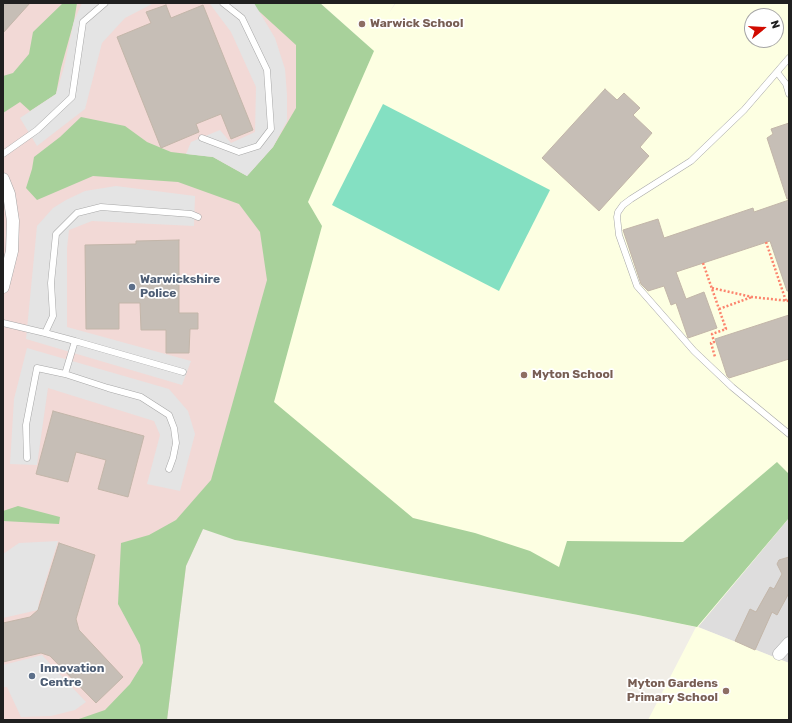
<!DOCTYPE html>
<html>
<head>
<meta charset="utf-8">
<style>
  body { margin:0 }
  #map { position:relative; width:792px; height:723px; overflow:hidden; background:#f1eee7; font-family:Rubik,sans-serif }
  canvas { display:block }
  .frame { position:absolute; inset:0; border:4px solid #202020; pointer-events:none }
  .north { position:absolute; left:744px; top:8px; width:40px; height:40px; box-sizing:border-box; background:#fff; border:1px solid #a6a6a6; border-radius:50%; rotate:72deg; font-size:11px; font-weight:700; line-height:16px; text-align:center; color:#202020 }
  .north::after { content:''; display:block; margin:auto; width:14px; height:18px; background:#d10b00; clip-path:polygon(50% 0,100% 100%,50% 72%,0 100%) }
</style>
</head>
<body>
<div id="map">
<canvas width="792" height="723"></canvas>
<div class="frame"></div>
<div class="north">N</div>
</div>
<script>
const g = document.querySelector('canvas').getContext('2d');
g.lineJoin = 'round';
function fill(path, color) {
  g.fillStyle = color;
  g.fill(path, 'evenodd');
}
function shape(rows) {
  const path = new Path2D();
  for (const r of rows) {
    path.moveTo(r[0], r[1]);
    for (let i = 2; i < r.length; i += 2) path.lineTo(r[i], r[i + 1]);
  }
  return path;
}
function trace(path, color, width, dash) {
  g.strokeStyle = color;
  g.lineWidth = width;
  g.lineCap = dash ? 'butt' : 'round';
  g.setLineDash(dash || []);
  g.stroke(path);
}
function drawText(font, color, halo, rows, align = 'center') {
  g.font = font + ' Rubik,sans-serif';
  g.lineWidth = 3.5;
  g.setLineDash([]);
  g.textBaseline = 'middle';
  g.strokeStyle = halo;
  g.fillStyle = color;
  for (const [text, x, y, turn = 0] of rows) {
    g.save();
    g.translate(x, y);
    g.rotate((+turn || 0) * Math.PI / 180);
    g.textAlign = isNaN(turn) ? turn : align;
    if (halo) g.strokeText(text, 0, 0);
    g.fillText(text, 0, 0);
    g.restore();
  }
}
fill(shape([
  [789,518,789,663,698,627]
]), '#dedddd');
fill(shape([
  [3,3,320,3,311,232,203,529,186,566,167,720,3,720]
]), '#f2d9d6');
fill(shape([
  [320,3,395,3,389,13,396,3,789,3,789,518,698,627,789,663,789,720,648,720,696,627,638,615,235,540,280,215,367,45],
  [752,16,776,16,776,40,752,40]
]), '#fdffe2');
fill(shape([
  [63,3,77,3,74,21,61,68,56,94,30,111,20,102,3,113,3,76,13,73,29,54,33,32],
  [250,3,320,3,374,51,308,202,322,226,274,402,413,518,475,533,530,551,559,567,567,541,683,542,777,462,789,474,789,518,697,627,638,615,235,540,203,529,186,566,167,720,76,720,105,710,130,684,143,663,140,645,118,604,121,543,149,535,176,520,211,480,267,280,260,232,239,204,178,182,93,176,37,200,26,188,32,169,34,157,60,137,81,117,125,126,147,142,171,152,213,157,247,176,273,147,296,108,296,45],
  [18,506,60,517,59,524,3,521,3,511]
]), '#a8d19b');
fill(shape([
  [383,104,550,190,499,291,332,205]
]), '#84e0c2');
fill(shape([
  [82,3,159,3,152,4,125,18,102,43,85,109,37,146,20,118,56,94,64,67,74,21],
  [207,3,254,3,275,38,285,69,287,95,287,121,273,147,247,176,213,157,186,154,191,142,220,130,231,143,255,132,256,87,231,32,210,4],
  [116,186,195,196,194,226,92,221,69,230,67,248,67,327,191,361,182,385,26,339,37,226,53,208,66,200,85,191],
  [27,348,169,389,188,411,195,434,180,491,147,484,160,435,154,421,48,388,37,465,10,464,14,399],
  [58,541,39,602,38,610,3,618,3,554,19,543],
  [42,655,86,702,75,710,51,716,21,717,7,687,3,687,3,665]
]), '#e4e4e4');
const building = shape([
  [3,3,30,3,3,33,3,3],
  [166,5,171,18,203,5,253,130,231,139,221,114,196,124,199,132,161,148,117,37,151,23,146,12,166,5],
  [605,89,617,100,624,93,640,108,633,115,652,133,640,147,649,156,599,211,542,158,605,89],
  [789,123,789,199,787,199,767,138,773,134,771,129,789,123],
  [789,200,789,291,787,291,770,241,676,272,686,299,704,292,717,328,688,338,676,303,671,305,664,286,648,291,641,284,623,230,658,219,664,238,753,208,754,212,789,200],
  [179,240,179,313,198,313,198,329,190,329,189,353,166,353,166,330,141,330,140,303,119,303,119,329,86,329,85,245,136,244,136,241,179,240],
  [789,315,789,359,729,378,727,376,715,339,789,315],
  [53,411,144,436,128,497,98,489,106,460,76,452,68,482,36,474,53,411],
  [59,543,95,555,76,619,79,630,123,677,96,703,50,656,41,653,3,662,3,623,30,617,38,610,59,543],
  [789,557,789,593,777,615,772,612,755,650,735,641,750,609,756,612,770,587,774,589,782,574,777,564,779,560,789,557]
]);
fill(building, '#c6beb6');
trace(building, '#c3b6a9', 1);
const lane = shape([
  [789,58,744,110,691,161,631,199,623,205,618,212,617,217,619,235,637,286,694,351,732,387,789,434],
  [777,72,786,84,789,94],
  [202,138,239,152,258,146,271,129,267,70,242,18,223,3],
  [3,154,37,130,72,97,83,22,105,3],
  [3,323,45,333,53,316,51,283,56,234,77,213,101,207,191,214,198,217],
  [45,333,75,341,65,374,108,388,141,397,169,415,174,428,176,443,173,458,169,469],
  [75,341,183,372],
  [27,458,26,425,37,368,65,374]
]);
const street = shape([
  [3,179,9,194,13,221,12,251,3,287],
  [779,654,789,643]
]);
trace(lane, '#a7a7a7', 7);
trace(street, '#a7a7a7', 13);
trace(shape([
  [766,242,786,301],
  [703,263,726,329,712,334,714,342,711,343,715,357],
  [712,288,752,297,789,301],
  [719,309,752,297]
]), '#fc846d', 2.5, [2, 2]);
trace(lane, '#fff', 6);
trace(street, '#fff', 12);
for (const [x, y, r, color] of [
  [362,24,4,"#8d6e63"],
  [132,287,4,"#5c6f8a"],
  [524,375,4,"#8d6e63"],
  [32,676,4,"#5c6f8a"],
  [726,691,4,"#8d6e63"]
]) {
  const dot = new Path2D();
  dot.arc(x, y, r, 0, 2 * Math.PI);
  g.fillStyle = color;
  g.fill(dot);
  trace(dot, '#fff', 1.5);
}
drawText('bold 12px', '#785e54', '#fff', [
  ["Warwick School",370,24],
  ["Myton School",532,375],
  ["Myton Gardens",718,684,"right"],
  ["Primary School",718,698,"right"]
], 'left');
drawText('bold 12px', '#4e5e75', '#fff', [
  ["Warwickshire",140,280],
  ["Police",140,294],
  ["Innovation",40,669],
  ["Centre",40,683]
], 'left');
</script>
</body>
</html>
